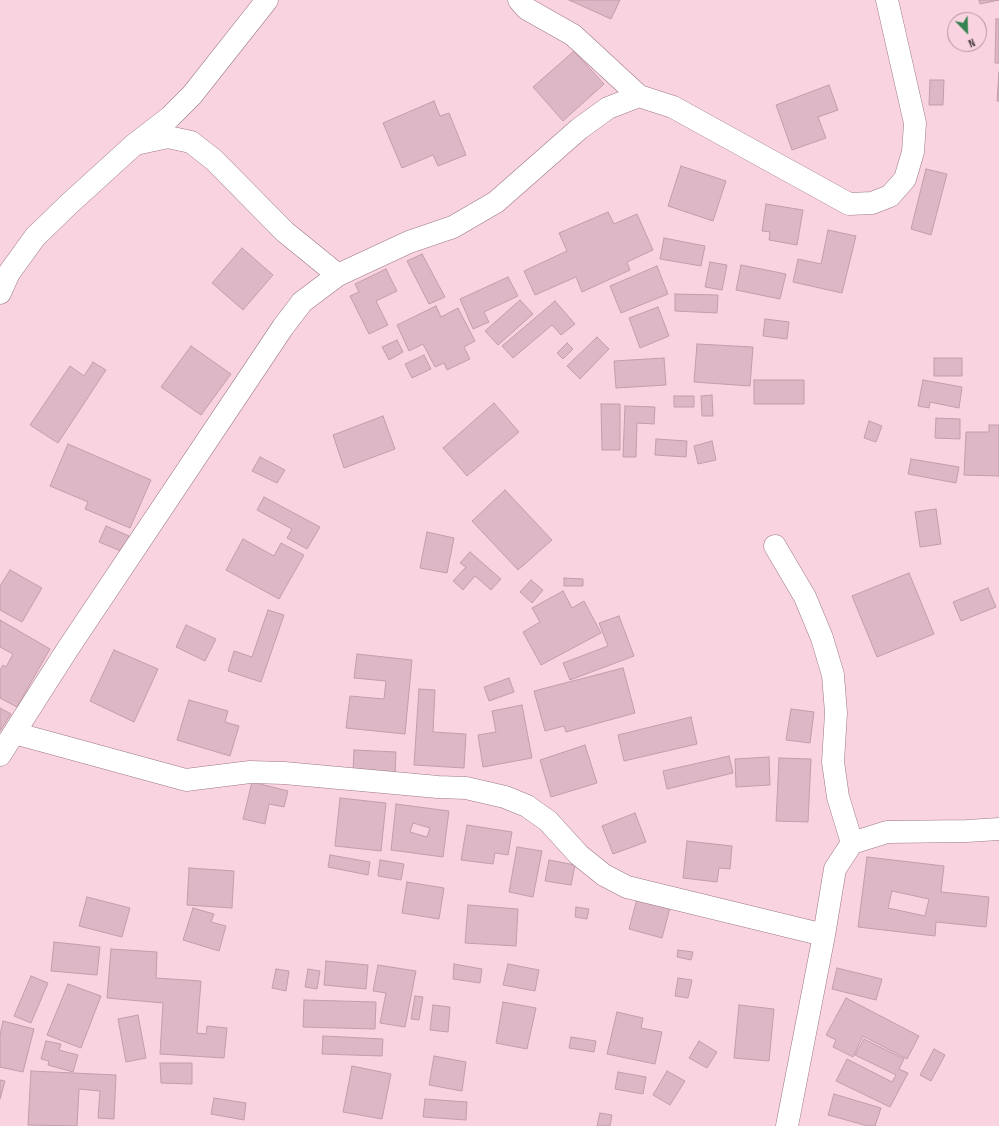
<!DOCTYPE html>
<html>
<head>
<meta charset="utf-8">
<style>
  body { margin:0 }
  #map { position:relative; width:999px; height:1126px; overflow:hidden; background:#fad3e1; font-family:"Sofia Sans Condensed",sans-serif }
  canvas { display:block }
  .north { position:absolute; left:947px; top:12px; width:40px; height:40px; box-sizing:border-box; background:#fad3e1; border:1px solid #b1949f; border-radius:50%; rotate:157deg; font-size:11px; font-weight:700; line-height:16px; text-align:center; color:#44353b }
  .north::after { content:''; display:block; margin:auto; width:14px; height:18px; background:#358352; clip-path:polygon(50% 0,100% 100%,50% 72%,0 100%) }
</style>
</head>
<body>
<div id="map">
<canvas width="999" height="1126"></canvas>
<div class="north">N</div>
</div>
<script>
const g = document.querySelector('canvas').getContext('2d');
g.lineJoin = 'round';
function fill(path, color) {
  g.fillStyle = color;
  g.fill(path, 'evenodd');
}
function shape(rows) {
  const path = new Path2D();
  for (const r of rows) {
    path.moveTo(r[0], r[1]);
    for (let i = 2; i < r.length; i += 2) path.lineTo(r[i], r[i + 1]);
  }
  return path;
}
function trace(path, color, width, dash) {
  g.strokeStyle = color;
  g.lineWidth = width;
  g.lineCap = dash ? 'butt' : 'round';
  g.setLineDash(dash || []);
  g.stroke(path);
}
const building = shape([
  [569,0,620,0,611,19,569,0],
  [979,0,999,0,980,4,979,0],
  [996,19,999,19,999,63,995,63,996,19],
  [574,51,604,84,563,121,533,87,574,51],
  [999,72,999,101,997,101,999,72],
  [930,80,944,80,943,105,929,105,930,80],
  [829,85,838,110,818,117,826,138,792,150,776,105,829,85],
  [434,101,440,116,449,113,466,155,438,166,433,155,402,168,383,123,434,101],
  [681,166,726,181,713,221,668,206,681,166],
  [926,169,947,174,931,235,911,229,926,169],
  [766,204,803,210,797,245,769,240,770,232,762,231,766,204],
  [608,212,614,224,637,214,653,250,627,262,630,270,582,292,576,277,535,295,524,271,567,251,559,233,608,212],
  [828,230,856,236,842,293,793,282,798,259,821,264,828,230],
  [664,238,705,246,701,266,660,259,664,238],
  [242,248,273,275,243,310,212,283,242,248],
  [422,254,445,297,429,304,407,261,422,254],
  [710,262,727,265,722,290,705,287,710,262],
  [741,265,786,274,780,299,736,290,741,265],
  [657,266,668,294,621,313,610,286,657,266],
  [386,269,397,291,376,301,388,325,369,334,350,296,359,292,355,284,386,269],
  [508,277,518,296,484,312,489,322,473,329,460,299,508,277],
  [675,294,718,295,717,313,675,311,675,294],
  [520,300,533,314,498,345,485,331,520,300],
  [555,301,575,324,561,335,552,325,513,358,502,346,555,301],
  [436,306,441,317,458,308,475,341,464,347,470,359,447,370,444,363,435,367,423,344,409,351,397,325,436,306],
  [658,307,669,336,640,348,629,318,658,307],
  [765,319,789,322,787,339,763,336,765,319],
  [597,337,609,349,580,379,567,366,597,337],
  [397,340,403,352,389,360,382,347,397,340],
  [567,343,573,349,563,359,557,353,567,343],
  [697,344,753,347,750,386,694,382,697,344],
  [191,346,231,374,201,415,161,387,191,346],
  [424,355,431,369,412,378,405,364,424,355],
  [664,358,666,385,616,388,614,361,664,358],
  [934,358,962,358,962,376,934,376,934,358],
  [93,362,106,370,58,443,30,425,70,366,84,376,93,362],
  [754,380,804,380,804,404,754,404,754,380],
  [923,380,962,387,959,408,930,402,929,408,918,406,923,380],
  [712,395,713,416,702,416,701,396,712,395],
  [674,396,694,396,694,407,674,407,674,396],
  [494,403,519,432,467,476,443,448,494,403],
  [601,404,620,404,620,450,602,450,601,404],
  [625,406,655,407,654,424,637,423,636,457,623,457,625,406],
  [383,416,395,449,344,468,333,435,383,416],
  [936,418,960,419,960,439,935,438,936,418],
  [869,421,882,426,876,442,864,438,869,421],
  [989,425,999,425,999,476,964,475,966,432,989,432,989,425],
  [656,439,687,441,686,457,655,455,656,439],
  [712,441,716,460,698,464,694,446,712,441],
  [68,444,151,480,130,528,85,509,88,502,50,486,68,444],
  [260,457,285,470,277,483,252,471,260,457],
  [911,459,959,467,956,483,908,474,911,459],
  [505,490,552,540,518,570,472,521,505,490],
  [264,497,320,527,307,549,287,538,292,529,257,510,264,497],
  [936,509,941,544,920,547,915,512,936,509],
  [106,526,129,536,123,552,99,542,106,526],
  [427,532,454,538,447,573,420,568,427,532],
  [243,539,274,556,281,543,304,555,279,599,226,570,243,539],
  [470,552,501,579,491,590,475,576,463,590,453,581,466,567,460,563,470,552],
  [10,570,42,588,22,622,0,610,0,586,10,570],
  [909,573,934,634,877,657,852,596,909,573],
  [564,578,583,579,583,586,564,586,564,578],
  [531,580,543,590,532,603,520,592,531,580],
  [988,588,996,607,961,621,953,602,988,588],
  [563,591,572,608,584,601,601,633,541,665,523,632,540,622,532,608,563,591],
  [268,610,284,615,261,682,228,671,234,651,252,657,268,610],
  [619,616,634,656,570,680,563,663,608,646,599,623,619,616],
  [0,620,50,649,17,707,0,698,0,670,3,665,6,667,13,654,0,647,0,620],
  [186,625,216,639,205,661,176,647,186,625],
  [114,650,158,669,134,722,90,701,114,650],
  [357,654,412,660,405,734,346,728,350,696,384,699,386,681,354,678,357,654],
  [623,668,635,713,566,732,564,726,545,731,534,691,623,668],
  [509,678,514,692,489,701,484,687,509,678],
  [419,689,435,690,433,732,466,734,464,768,414,765,419,689],
  [189,700,228,711,225,722,239,726,230,756,177,740,189,700],
  [522,705,532,758,483,767,478,735,496,732,492,711,522,705],
  [0,708,11,714,0,731,0,708],
  [791,709,814,712,810,743,786,740,791,709],
  [691,717,697,744,624,761,618,735,691,717],
  [585,745,597,783,551,797,540,760,585,745],
  [354,750,396,752,395,775,353,773,354,750],
  [729,756,733,773,667,789,663,771,729,756],
  [769,757,770,785,736,787,735,759,769,757],
  [779,758,811,759,808,822,776,821,779,758],
  [252,782,288,791,284,807,269,804,265,824,243,819,252,782],
  [340,798,386,803,381,851,335,846,340,798],
  [396,804,449,811,443,857,391,850,396,804],
  [413,823,430,828,427,837,410,832,413,823],
  [635,813,646,842,613,854,602,826,635,813],
  [467,825,512,832,508,855,495,853,493,864,461,860,467,825],
  [687,841,732,846,730,869,719,868,717,882,683,878,687,841],
  [517,847,542,851,533,897,509,892,517,847],
  [330,855,370,862,368,875,328,867,330,855],
  [867,857,944,866,941,892,989,897,986,927,936,922,935,936,858,927,867,857],
  [892,891,929,899,925,916,888,908,892,891],
  [380,860,404,864,401,880,378,876,380,860],
  [549,860,575,865,571,885,545,881,549,860],
  [189,868,234,871,232,908,187,905,189,868],
  [407,882,444,888,439,919,402,913,407,882],
  [87,897,130,908,122,937,79,926,87,897],
  [637,899,670,908,662,938,629,929,637,899],
  [468,905,518,909,516,946,465,943,468,905],
  [576,907,589,909,587,919,575,917,576,907],
  [193,908,214,914,211,922,226,926,219,951,183,940,193,908],
  [54,942,100,947,97,975,51,971,54,942],
  [111,949,157,952,156,978,201,981,197,1033,206,1034,207,1026,227,1028,224,1058,160,1054,163,1003,107,998,111,949],
  [678,950,693,952,691,960,677,957,678,950],
  [326,961,368,965,366,989,324,985,326,961],
  [454,964,482,969,480,983,453,979,454,964],
  [508,964,539,970,535,991,503,985,508,964],
  [378,965,416,971,405,1027,380,1023,386,993,373,991,378,965],
  [837,968,882,979,876,1000,832,989,837,968],
  [276,969,289,971,286,991,272,988,276,969],
  [308,969,320,971,317,989,305,987,308,969],
  [31,976,48,983,31,1023,14,1016,31,976],
  [678,978,692,980,688,998,675,996,678,978],
  [68,984,101,996,81,1048,47,1035,68,984],
  [415,996,423,997,419,1020,411,1019,415,996],
  [846,998,919,1036,907,1059,863,1036,853,1057,833,1047,836,1040,826,1035,846,998],
  [304,1000,376,1002,375,1029,303,1027,304,1000],
  [503,1002,536,1008,527,1049,496,1043,503,1002],
  [433,1005,450,1007,448,1032,430,1030,433,1005],
  [739,1005,774,1009,769,1061,734,1058,739,1005],
  [617,1012,643,1018,641,1028,662,1032,655,1064,607,1054,617,1012],
  [138,1015,146,1058,126,1062,118,1019,138,1015],
  [3,1021,34,1029,23,1072,0,1067,0,1035,3,1021],
  [323,1036,383,1039,382,1056,322,1054,323,1036],
  [571,1037,596,1041,594,1052,569,1048,571,1037],
  [864,1039,904,1059,899,1069,908,1073,890,1107,836,1081,847,1059,892,1082,896,1075,855,1055,864,1039],
  [46,1041,61,1044,59,1050,78,1055,73,1072,48,1065,49,1061,41,1059,46,1041],
  [699,1041,717,1052,707,1068,689,1058,699,1041],
  [934,1049,945,1055,931,1081,920,1075,934,1049],
  [434,1056,466,1062,462,1091,429,1085,434,1056],
  [160,1063,192,1063,192,1084,161,1083,160,1063],
  [352,1066,391,1074,382,1119,343,1112,352,1066],
  [31,1071,116,1075,114,1119,98,1118,100,1091,79,1089,77,1126,28,1125,31,1071],
  [667,1071,685,1081,670,1105,653,1095,667,1071],
  [618,1072,646,1077,643,1094,615,1089,618,1072],
  [0,1080,5,1081,0,1099,0,1080],
  [834,1094,881,1108,875,1126,868,1126,828,1115,834,1094],
  [214,1098,246,1103,244,1120,211,1114,214,1098],
  [425,1099,467,1102,466,1120,423,1117,425,1099],
  [600,1113,612,1115,610,1126,597,1126,600,1113]
]);
fill(building, '#ddb7c5');
trace(building, '#c29daa', 1);
const street = shape([
  [519,0,527,9,573,35,639,96],
  [140,143,168,137,191,142,214,160,285,232,338,275],
  [0,293,9,273,35,237,69,204,135,144,170,117,192,95,267,0],
  [775,546,805,597,822,638,833,675,836,713,833,762,838,797,852,843],
  [14,733,186,780,250,772,284,773,438,787,466,788,505,797,527,806,548,821,579,855,604,875,627,887,824,935],
  [0,755,67,650,283,327,302,302,338,275,409,242,453,227,496,202,579,129,608,108,639,96,673,107,849,204,872,203,890,196,905,179,913,152,915,123,887,0],
  [787,1126,824,935,835,869,852,843,887,832,967,831,999,829]
]);
trace(street, '#9b7885', 23);
trace(street, '#fff', 22);
</script>
</body>
</html>
